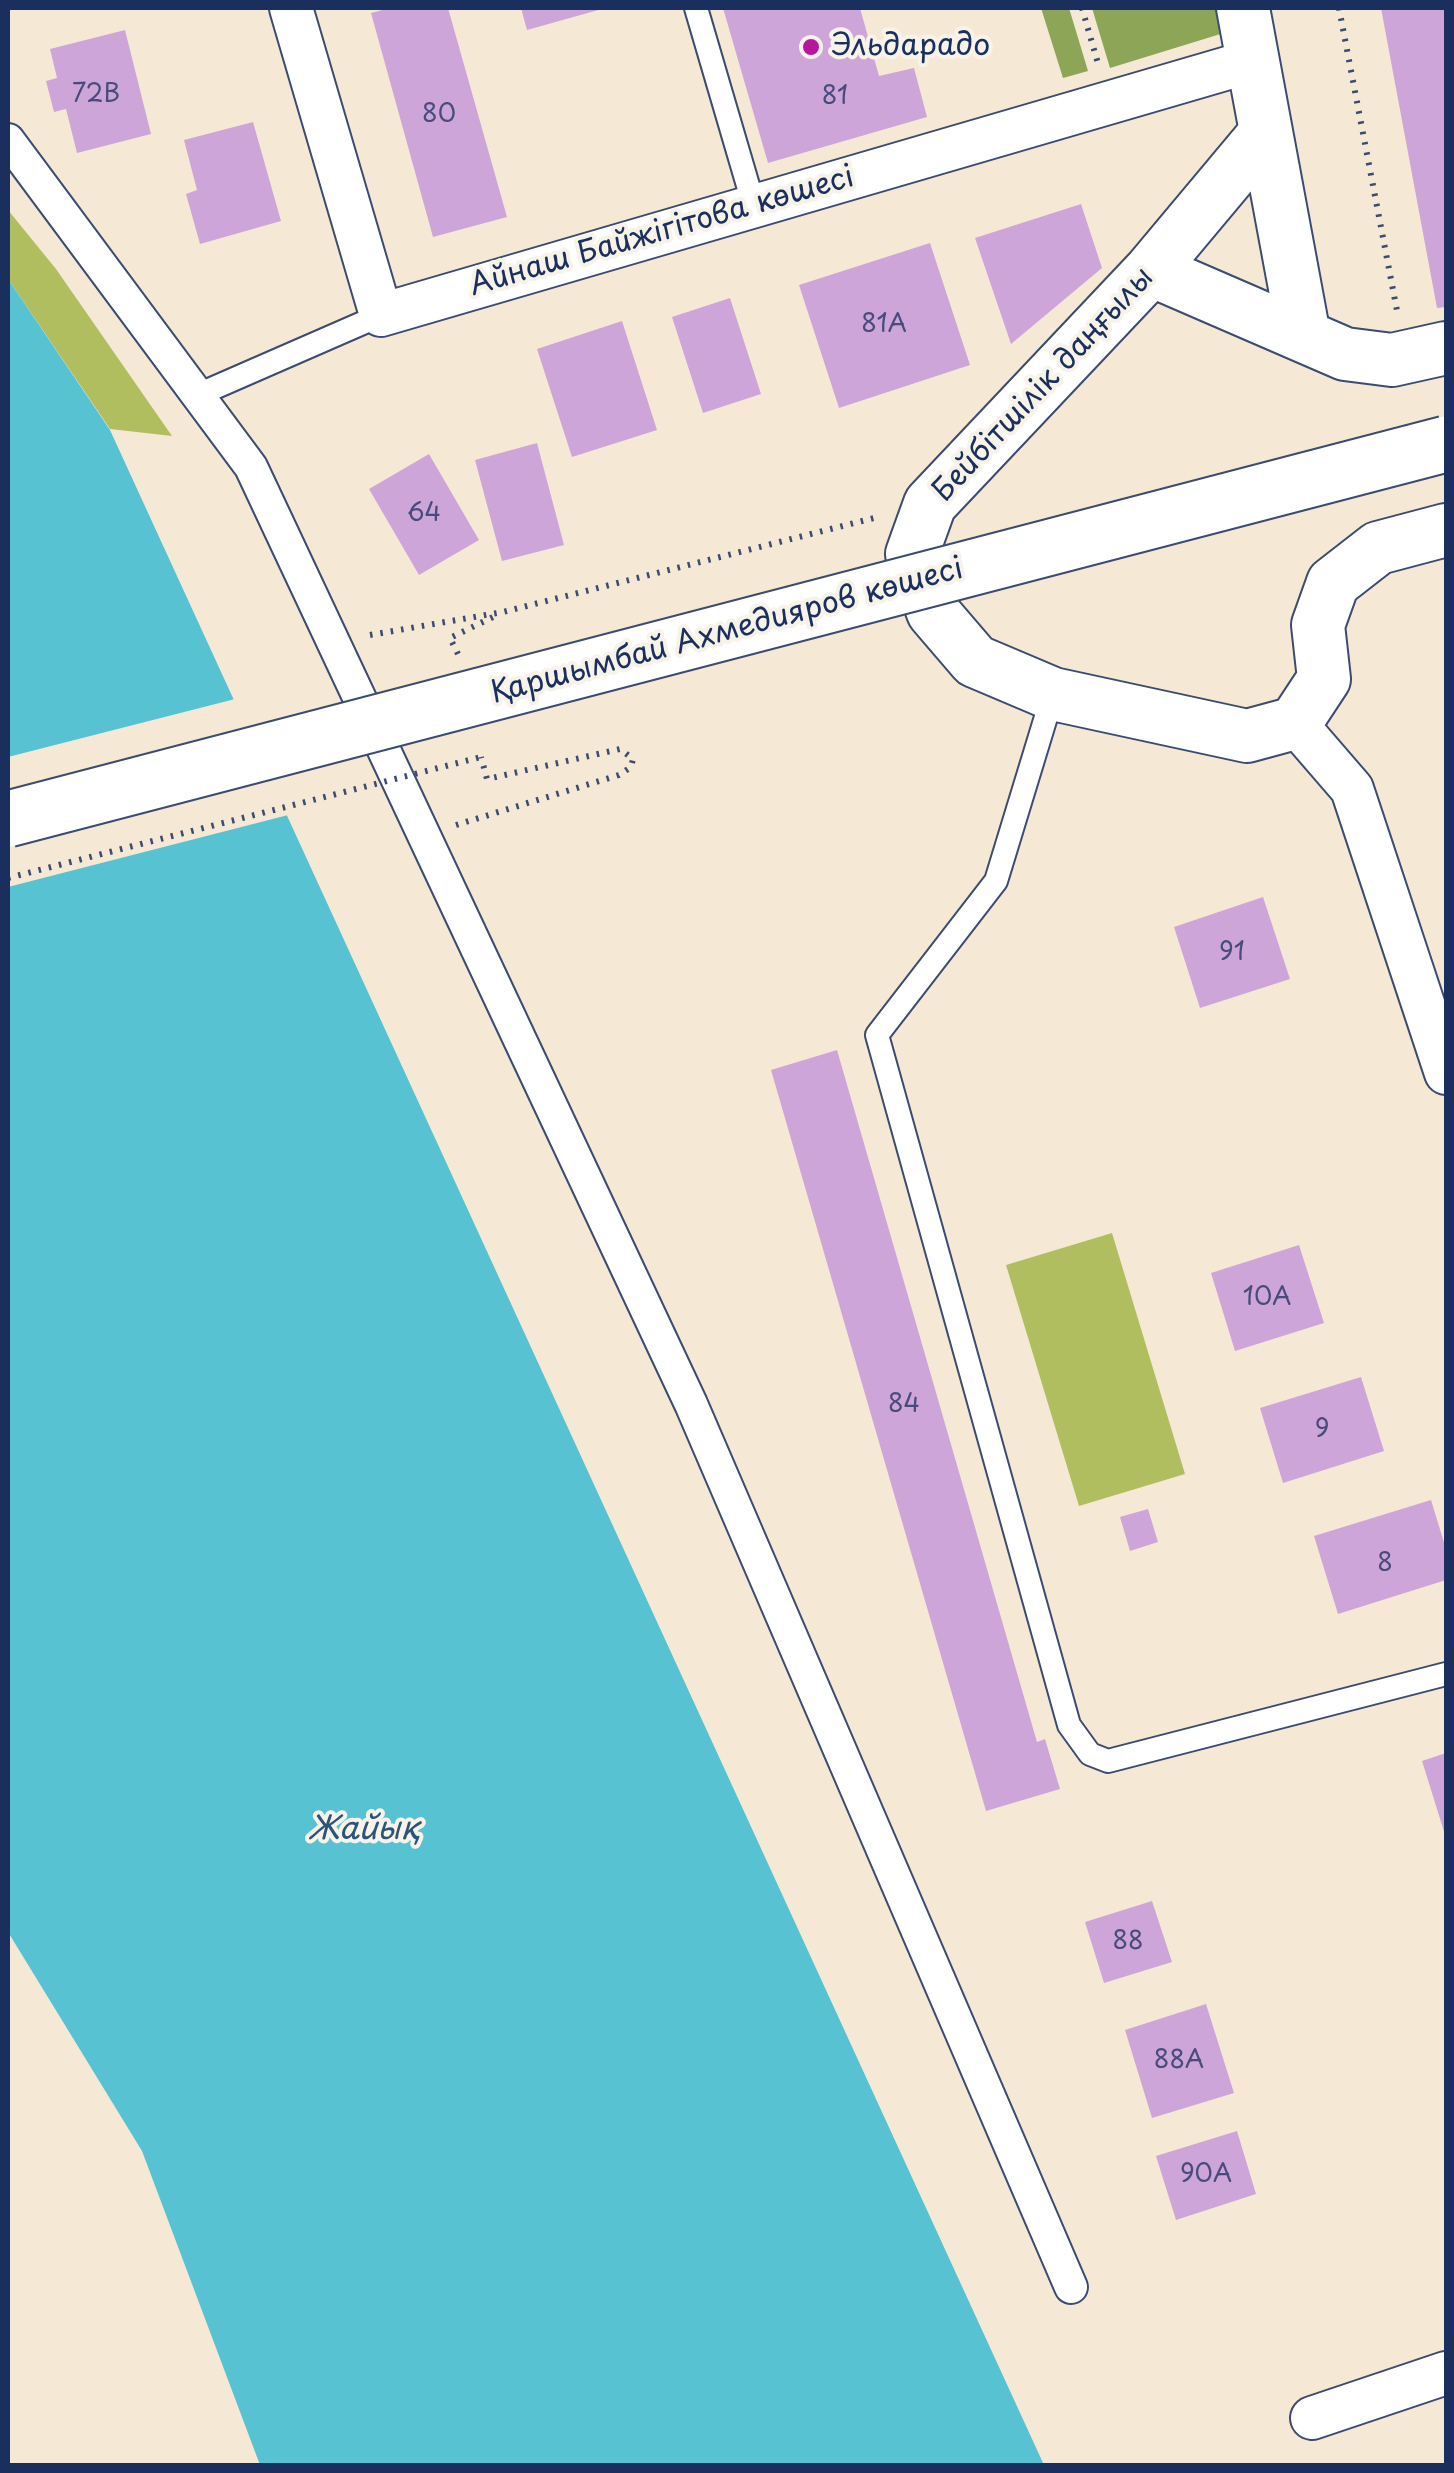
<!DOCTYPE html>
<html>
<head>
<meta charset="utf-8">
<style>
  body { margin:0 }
  #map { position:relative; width:1454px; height:2473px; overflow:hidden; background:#f5e9d5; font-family:"Playpen Sans",sans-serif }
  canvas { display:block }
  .frame { position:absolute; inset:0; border:10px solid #1b2f5e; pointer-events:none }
</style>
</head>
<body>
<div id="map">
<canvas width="1454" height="2473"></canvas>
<div class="frame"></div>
</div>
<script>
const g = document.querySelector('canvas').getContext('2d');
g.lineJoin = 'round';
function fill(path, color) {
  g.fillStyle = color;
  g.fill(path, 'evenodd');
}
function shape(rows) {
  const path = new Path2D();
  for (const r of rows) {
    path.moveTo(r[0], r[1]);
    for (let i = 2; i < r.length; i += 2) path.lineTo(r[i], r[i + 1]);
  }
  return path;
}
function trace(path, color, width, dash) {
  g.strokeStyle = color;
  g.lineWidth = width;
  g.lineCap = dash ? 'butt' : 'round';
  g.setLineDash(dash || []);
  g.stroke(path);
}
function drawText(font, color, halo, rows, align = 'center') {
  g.font = font + ' "Playpen Sans",sans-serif';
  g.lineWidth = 8;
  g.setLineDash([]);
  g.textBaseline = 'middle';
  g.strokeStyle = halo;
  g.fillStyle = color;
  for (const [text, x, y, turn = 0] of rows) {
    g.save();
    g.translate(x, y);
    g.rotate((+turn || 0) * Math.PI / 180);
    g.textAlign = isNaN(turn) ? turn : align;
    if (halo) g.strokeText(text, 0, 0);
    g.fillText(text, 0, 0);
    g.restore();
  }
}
fill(shape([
  [8,210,56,269,172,436,110,429,8,279],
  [1112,1233,1185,1474,1079,1506,1006,1265]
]), '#b1be60');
fill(shape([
  [1041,8,1069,8,1088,71,1063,78],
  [1092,8,1223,8,1227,32,1110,68]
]), '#8ca556');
fill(shape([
  [8,279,110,430,1044,2465,260,2465,142,2151,8,1932]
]), '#57c2d1');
fill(shape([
  [239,698,292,814,8,887,8,757]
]), '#f5e9d5');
fill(shape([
  [390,8,448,8,507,217,433,237,371,13],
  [521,8,602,8,602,9,527,30],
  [723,8,860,8,879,76,914,68,927,117,768,163],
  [1381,8,1446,8,1446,307,1437,308],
  [125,30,151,134,77,153,66,109,54,112,46,81,57,78,50,49],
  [253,122,281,221,200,244,186,194,197,190,184,140],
  [1081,204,1102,268,1011,344,975,238],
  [930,243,970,365,839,408,799,285],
  [730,298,761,394,703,413,672,317],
  [622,321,657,430,572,457,537,349],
  [537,443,564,545,502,561,475,460],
  [429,454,479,540,419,575,369,489],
  [1263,897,1290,979,1200,1008,1174,927],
  [837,1050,1037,1742,1045,1739,1060,1789,986,1811,771,1070],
  [1299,1245,1324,1323,1235,1351,1211,1273],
  [1361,1377,1384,1451,1283,1483,1260,1408],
  [1431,1500,1446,1549,1446,1580,1338,1614,1314,1536],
  [1148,1509,1158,1542,1130,1551,1120,1517],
  [1446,1753,1446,1838,1422,1761],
  [1152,1901,1172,1962,1104,1983,1085,1922],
  [1206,2004,1234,2093,1152,2118,1125,2030],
  [1237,2131,1256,2194,1176,2220,1156,2156]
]), '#cea5d9');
const service = shape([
  [696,8,754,206],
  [200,394,381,315],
  [1053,694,996,881,877,1035,1069,1725,1090,1754,1108,1761,1446,1674]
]);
const pedestrian = shape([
  [8,140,251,467,691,1404,1071,2287]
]);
const minor = shape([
  [291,8,381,315,1252,61],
  [1295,723,1352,789,1446,1073],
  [1312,2418,1446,2373]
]);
const tertiary = shape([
  [1243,8,1304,336],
  [1264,135,1151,270,930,504,912,554,933,612,975,661,1053,694,1247,736,1295,723,1324,679,1318,625,1333,583,1378,548,1446,530],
  [1151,270,1345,354,1392,360,1446,348]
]);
trace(service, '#3c4b70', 26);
trace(pedestrian, '#3c4b70', 36);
trace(minor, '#3c4b70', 46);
trace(tertiary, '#3c4b70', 56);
trace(shape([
  [1082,8,1099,67],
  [1339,8,1398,316],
  [370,635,503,612,878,517],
  [458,654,450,638,493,617],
  [456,825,619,775,631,767,633,759,620,749,487,779,481,757]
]), '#3c4b70', 6, [2.5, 8]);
trace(service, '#fff', 22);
trace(pedestrian, '#fff', 32);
trace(minor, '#fff', 42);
trace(tertiary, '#fff', 52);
const primaryBridge = shape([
  [8,819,1446,444]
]);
trace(primaryBridge, '#3c4b70', 59, []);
trace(shape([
  [8,878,481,757]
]), '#3c4b70', 6, [2.5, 8]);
trace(primaryBridge, '#fff', 55);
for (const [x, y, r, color] of [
  [811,47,10,"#b5179e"]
]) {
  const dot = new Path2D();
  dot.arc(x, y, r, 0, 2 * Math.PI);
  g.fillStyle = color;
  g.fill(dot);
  trace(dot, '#f7f3e8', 4);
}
drawText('25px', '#484c7d', null, [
  ["72В",96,95],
  ["81",835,97],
  ["80",439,115],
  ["81А",884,325],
  ["64",424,514],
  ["91",1232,953],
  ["10А",1267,1298],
  ["84",904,1405],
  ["9",1322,1430],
  ["8",1385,1564],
  ["88",1128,1942],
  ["88А",1179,2061],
  ["90А",1206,2175]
]);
drawText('30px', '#1b2f5e', '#f7f3e8', [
  ["Эльдарадо",831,47]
], 'left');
drawText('30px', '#1b2f5e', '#f7f3e8', [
  ["Айнаш Байжігітова көшесі",662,232,-16],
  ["Бейбітшілік даңғылы",1044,385,-47],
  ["Қаршымбай Ахмедияров көшесі",727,632,-15]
]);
drawText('italic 32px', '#2a547b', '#f7f3e8', [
  ["Жайық",363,1830]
]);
</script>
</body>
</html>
